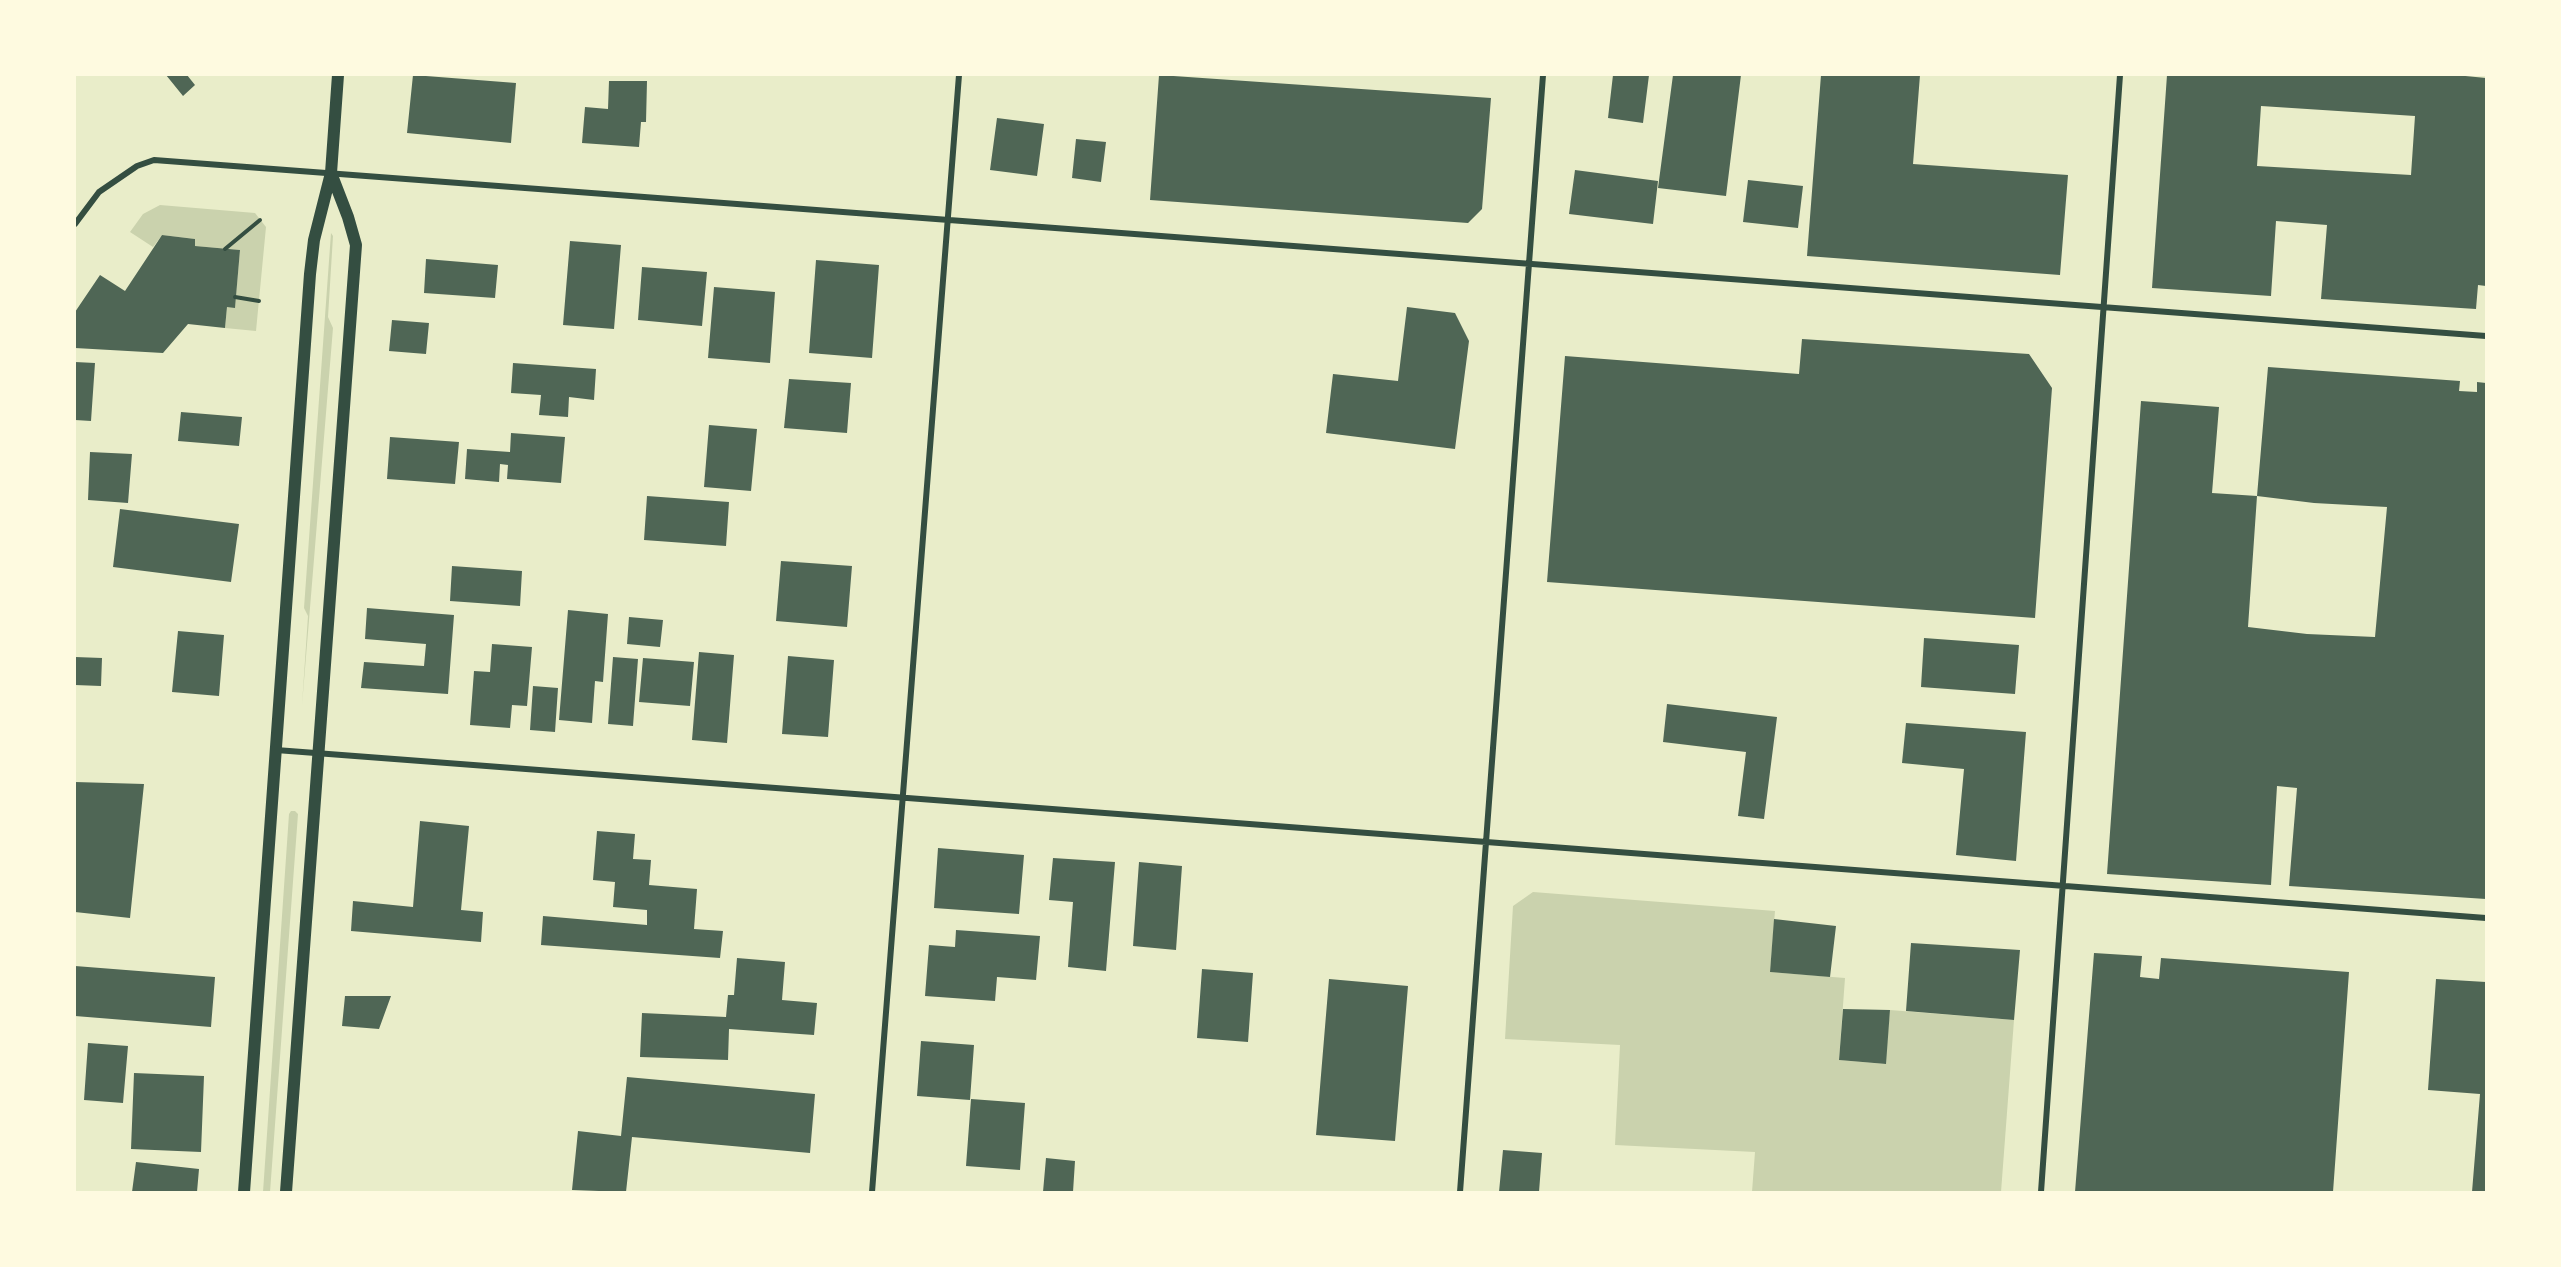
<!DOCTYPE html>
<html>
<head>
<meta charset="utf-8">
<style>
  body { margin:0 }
  #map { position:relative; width:2561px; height:1267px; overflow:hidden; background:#e9edc9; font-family:"Nunito Sans",sans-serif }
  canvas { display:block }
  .frame { position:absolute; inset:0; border:76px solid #fefae0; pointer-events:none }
</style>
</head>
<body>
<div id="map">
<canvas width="2561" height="1267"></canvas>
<div class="frame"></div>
</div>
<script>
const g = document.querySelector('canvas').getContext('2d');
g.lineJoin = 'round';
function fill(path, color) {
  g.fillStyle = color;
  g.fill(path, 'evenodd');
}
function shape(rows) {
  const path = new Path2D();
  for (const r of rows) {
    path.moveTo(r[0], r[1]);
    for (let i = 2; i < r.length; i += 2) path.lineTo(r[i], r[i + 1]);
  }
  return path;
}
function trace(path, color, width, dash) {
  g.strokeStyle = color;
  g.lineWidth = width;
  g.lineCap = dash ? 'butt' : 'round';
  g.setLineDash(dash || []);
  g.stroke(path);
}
fill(shape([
  [160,205,255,213,266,227,256,331,225,328,227,307,235,307,240,250,195,246,195,239,162,235,153,247,130,232,143,214],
  [331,233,333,236,328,317,333,328,302,705,308,616,304,608],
  [291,811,295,811,298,814,270,1192,263,1192,289,814],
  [1533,892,1775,911,1770,972,1845,978,1839,1060,1885,1064,1890,1010,2014,1020,2001,1192,1752,1192,1755,1152,1615,1145,1620,1045,1505,1039,1513,906]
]), '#cad2ad');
fill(shape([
  [166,75,187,75,195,85,183,96],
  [413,75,516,83,511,143,407,133],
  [1159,75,1491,98,1482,209,1468,223,1150,200],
  [1613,75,1649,75,1643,123,1608,118],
  [1673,75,1741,75,1726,196,1658,188],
  [1821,75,1920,75,1913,164,2068,175,2060,275,1807,256],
  [2167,75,2455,75,2486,78,2486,286,2478,285,2476,309,2321,299,2327,225,2276,221,2271,296,2152,288],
  [2261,106,2415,116,2411,175,2257,166],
  [609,81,647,81,646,122,641,122,639,147,582,143,585,107,608,109],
  [997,118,1044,124,1037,176,990,170],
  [1076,139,1106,142,1101,182,1072,178],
  [1575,170,1658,181,1653,224,1569,214],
  [1748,180,1803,186,1798,228,1743,222],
  [162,235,195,239,195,246,240,250,235,308,227,307,225,328,188,324,163,353,75,348,75,312,100,275,125,291],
  [570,241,621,245,614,329,563,325],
  [426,259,498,265,495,298,424,293],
  [816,260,879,265,872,358,809,353],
  [642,267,707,272,702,326,638,320],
  [714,287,775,292,770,363,708,358],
  [1407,307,1455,313,1469,341,1455,449,1326,433,1333,374,1398,381],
  [392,320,429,323,426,354,389,351],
  [1802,339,2029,354,2052,388,2035,618,1547,582,1565,356,1799,374],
  [75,362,95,363,91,421,75,420],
  [513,363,596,369,594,400,569,397,568,417,539,415,541,395,511,393],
  [2268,367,2460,381,2459,391,2477,392,2477,382,2486,383,2486,899,2289,886,2297,788,2277,786,2271,885,2107,874,2141,401,2219,407,2212,493,2257,496,2248,627,2307,634,2375,637,2387,507,2314,503,2257,496],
  [789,379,851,383,847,433,784,428],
  [181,412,242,417,239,446,178,441],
  [709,425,757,429,751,491,704,487],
  [511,433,565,437,561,483,507,479,508,465,500,464,499,482,465,479,467,449,510,452],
  [390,437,459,442,455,484,387,479],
  [90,452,132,454,128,503,88,500],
  [647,496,729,502,726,546,644,540],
  [120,509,239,524,231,582,113,567],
  [781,561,852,566,847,627,776,621],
  [452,566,522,571,520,606,450,601],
  [367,608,454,615,448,694,361,688,364,662,424,666,426,644,365,639],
  [568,610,608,614,603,682,595,681,592,723,559,720],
  [629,617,663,620,660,647,627,644],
  [178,631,224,635,219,696,172,692],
  [1924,638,2019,645,2015,694,1921,687],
  [492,644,532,647,527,706,512,705,510,728,470,725,474,671,490,672],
  [699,652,734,655,727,743,692,740],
  [788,656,834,660,828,737,782,734],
  [75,657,102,658,101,686,75,685],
  [613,657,638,659,633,726,608,724],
  [643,658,694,662,690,706,639,702],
  [533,686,558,688,555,732,530,730],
  [1667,704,1777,717,1764,819,1738,816,1746,752,1663,742],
  [1906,723,2026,732,2016,861,1956,855,1964,769,1902,763],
  [75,782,144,784,130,918,75,912],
  [420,821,469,826,461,910,483,912,481,942,351,931,353,901,413,907],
  [597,831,635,834,633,859,651,860,649,885,697,889,694,929,723,931,720,958,541,945,543,916,647,925,647,910,613,907,615,882,593,880],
  [938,848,1024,855,1019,914,934,908],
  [1053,858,1115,862,1106,971,1068,967,1073,902,1049,900],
  [1139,862,1182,866,1176,950,1133,946],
  [1774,919,1836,926,1830,977,1770,972],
  [956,930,1040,936,1036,980,997,977,995,1001,925,996,929,945,955,947],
  [1911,943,2020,950,2014,1020,1906,1011],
  [2094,953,2142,956,2140,977,2159,979,2161,958,2349,972,2333,1192,2075,1192],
  [737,958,785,962,782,1000,817,1003,814,1035,729,1029,728,1060,640,1057,642,1013,726,1017,728,995,734,995],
  [75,966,215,977,211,1027,75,1016],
  [1202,969,1253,973,1248,1042,1197,1038],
  [1329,979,1408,986,1395,1141,1316,1135],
  [2436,979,2486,982,2486,1192,2472,1192,2480,1094,2428,1090],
  [345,996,391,996,379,1029,342,1026],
  [1843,1009,1890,1010,1886,1064,1839,1060],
  [921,1041,974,1045,970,1100,917,1096],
  [88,1043,128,1046,123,1103,84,1100],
  [134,1073,204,1076,201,1152,131,1149],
  [627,1077,815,1094,810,1153,632,1137,626,1192,572,1190,578,1131,621,1136],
  [971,1099,1025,1103,1020,1170,966,1166],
  [1503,1150,1542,1153,1539,1192,1499,1192],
  [1046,1158,1075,1161,1073,1192,1043,1192],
  [136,1162,199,1169,197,1192,132,1192]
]), '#4f6655');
trace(shape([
  [225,249,260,220],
  [235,297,259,301]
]), '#344e41', 4);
trace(shape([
  [75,224,99,192,137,166,154,160,2486,336],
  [276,750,2486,918],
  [872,1192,959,75],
  [1460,1192,1543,75],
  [2041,1192,2120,75]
]), '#344e41', 6);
trace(shape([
  [244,1192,310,274,314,240,331,173,338,75],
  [286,1192,356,245,348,217,331,173]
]), '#344e41', 12);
</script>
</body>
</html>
